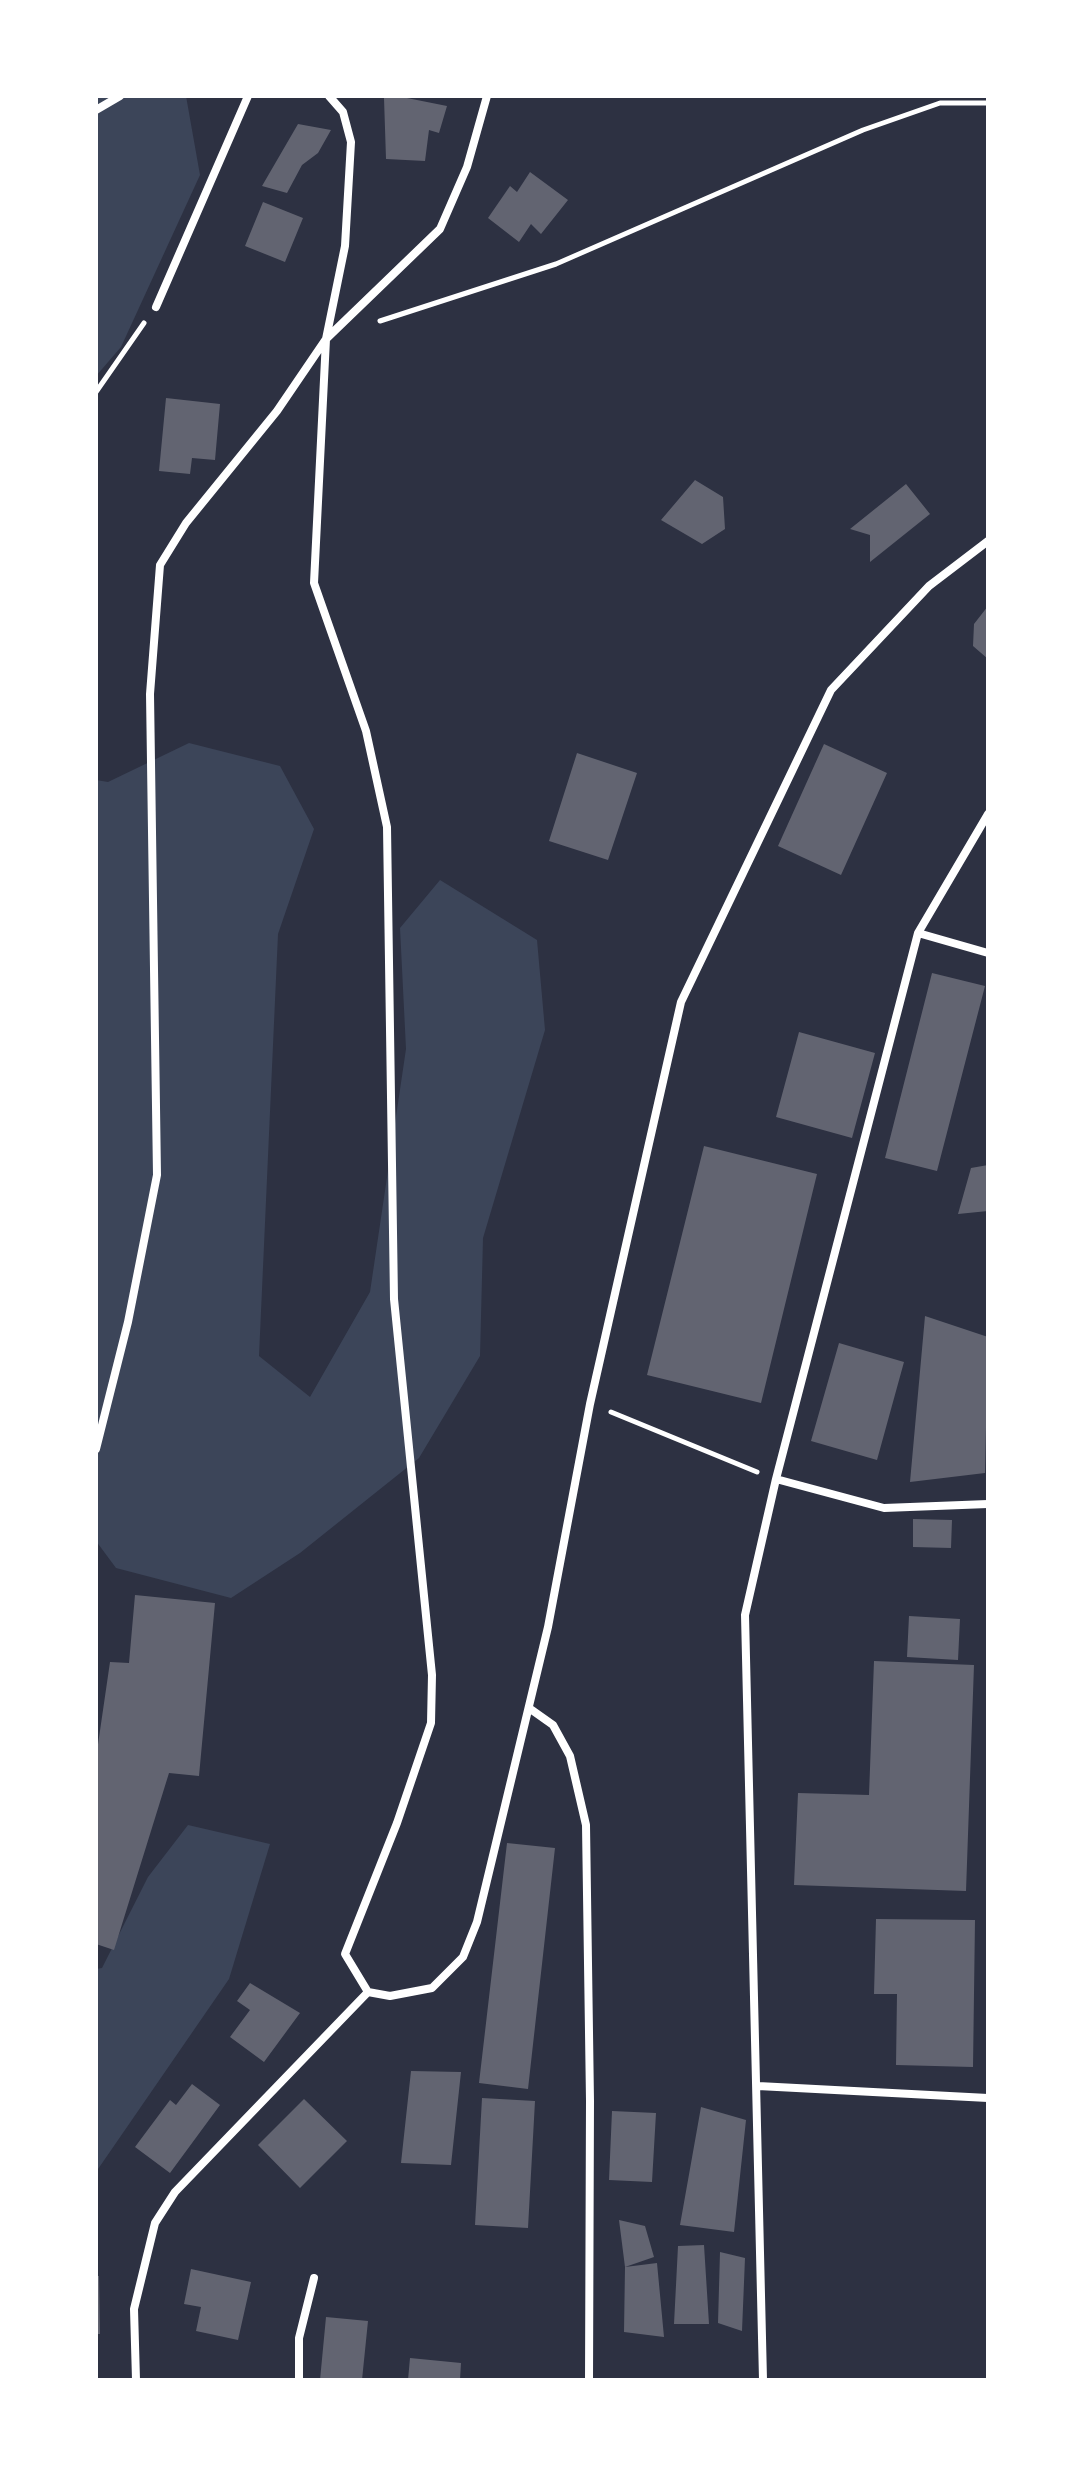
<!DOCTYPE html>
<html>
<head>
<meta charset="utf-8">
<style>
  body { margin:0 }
  #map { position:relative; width:1084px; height:2476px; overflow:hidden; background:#2d3142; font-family:"DM Sans",sans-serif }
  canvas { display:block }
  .frame { position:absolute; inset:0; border:98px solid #fff; pointer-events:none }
</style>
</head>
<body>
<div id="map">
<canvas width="1084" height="2476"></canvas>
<div class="frame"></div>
</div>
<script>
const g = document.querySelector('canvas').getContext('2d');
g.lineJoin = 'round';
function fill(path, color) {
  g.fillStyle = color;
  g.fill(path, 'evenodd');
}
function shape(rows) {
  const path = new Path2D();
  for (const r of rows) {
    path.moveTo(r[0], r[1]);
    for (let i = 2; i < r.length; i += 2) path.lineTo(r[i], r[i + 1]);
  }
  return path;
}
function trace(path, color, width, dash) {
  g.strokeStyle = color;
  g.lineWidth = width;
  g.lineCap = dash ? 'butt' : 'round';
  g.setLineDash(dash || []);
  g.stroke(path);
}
fill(shape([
  [96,96,186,96,200,175,121,347,96,376],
  [189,743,280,766,314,829,278,934,259,1356,310,1397,370,1292,406,1049,400,928,440,880,537,940,545,1030,483,1238,480,1356,419,1458,300,1553,231,1598,116,1568,96,1541,96,780,108,782],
  [188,1825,270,1844,229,1979,96,2172,96,1969,102,1968,148,1877]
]), '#3c4559');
fill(shape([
  [397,96,447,106,439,133,429,130,425,161,386,159,384,98],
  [298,124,331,130,318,153,302,165,287,193,262,186],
  [530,172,568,200,541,234,531,224,519,242,488,218,510,186,517,192],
  [263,202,303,218,285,262,245,246],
  [166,398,220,404,215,460,192,458,190,474,159,471],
  [695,480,723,497,725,529,702,544,661,520],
  [906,484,930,514,870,562,870,535,850,529],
  [988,606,988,659,973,646,974,624],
  [824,744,887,773,841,875,778,846],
  [577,753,637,773,608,860,549,841],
  [932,973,985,986,937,1171,885,1158],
  [799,1032,875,1053,852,1138,776,1117],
  [704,1146,817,1174,761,1403,647,1375],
  [988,1165,988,1211,958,1214,971,1168],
  [925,1316,988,1337,985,1473,910,1482],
  [839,1343,904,1362,877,1460,811,1441],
  [913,1519,952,1520,951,1548,913,1547],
  [135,1595,215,1603,199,1776,169,1773,114,1950,96,1944,96,1758,110,1662,129,1663],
  [909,1616,960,1619,958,1660,907,1657],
  [874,1661,974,1665,966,1891,794,1885,798,1793,869,1795],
  [507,1843,555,1848,528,2089,479,2083],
  [876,1919,975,1920,973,2067,896,2065,897,1994,874,1994],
  [250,1983,300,2013,264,2062,230,2037,250,2010,237,2001],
  [411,2071,461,2072,451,2165,401,2163],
  [192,2084,220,2105,170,2173,135,2147,170,2100,176,2105],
  [482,2098,535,2101,528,2228,475,2225],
  [304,2099,347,2141,300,2188,258,2145],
  [701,2107,746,2120,734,2232,680,2225],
  [612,2111,656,2113,652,2182,609,2180],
  [619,2220,645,2226,654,2257,625,2267],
  [704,2245,709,2324,674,2324,678,2246],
  [720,2252,745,2258,742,2331,718,2323],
  [657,2263,664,2337,624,2332,625,2267],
  [191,2269,251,2282,238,2340,196,2331,201,2307,184,2304],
  [96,2276,99,2276,100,2334,96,2334],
  [326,2317,368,2321,362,2380,320,2380],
  [410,2358,461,2363,460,2380,408,2380]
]), '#626471');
trace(shape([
  [380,321,556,264,863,130,940,103,988,103],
  [96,392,144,323],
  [611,1412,757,1472]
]), '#fff', 5);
trace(shape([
  [329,96,343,112,351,142,345,246,326,339,314,583,366,731,387,827,394,1299,432,1675,431,1723,397,1823,345,1954,368,1992,390,1996,432,1988,463,1957,477,1922,548,1627,590,1404,681,1002,831,690,929,586,988,541],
  [96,110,120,96],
  [156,307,248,96],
  [918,933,988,953],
  [96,1449,128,1322,157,1175,150,694,160,565,186,523,277,411,326,339,440,229,467,167,487,96],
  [776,1479,884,1508,988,1504],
  [529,1708,553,1725,570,1756,586,1825,590,2101,589,2380],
  [758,2086,988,2098],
  [136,2380,134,2309,155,2223,175,2192,368,1992],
  [299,2380,299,2338,314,2278],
  [763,2380,745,1615,776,1479,918,933,988,814]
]), '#fff', 8);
</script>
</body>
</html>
